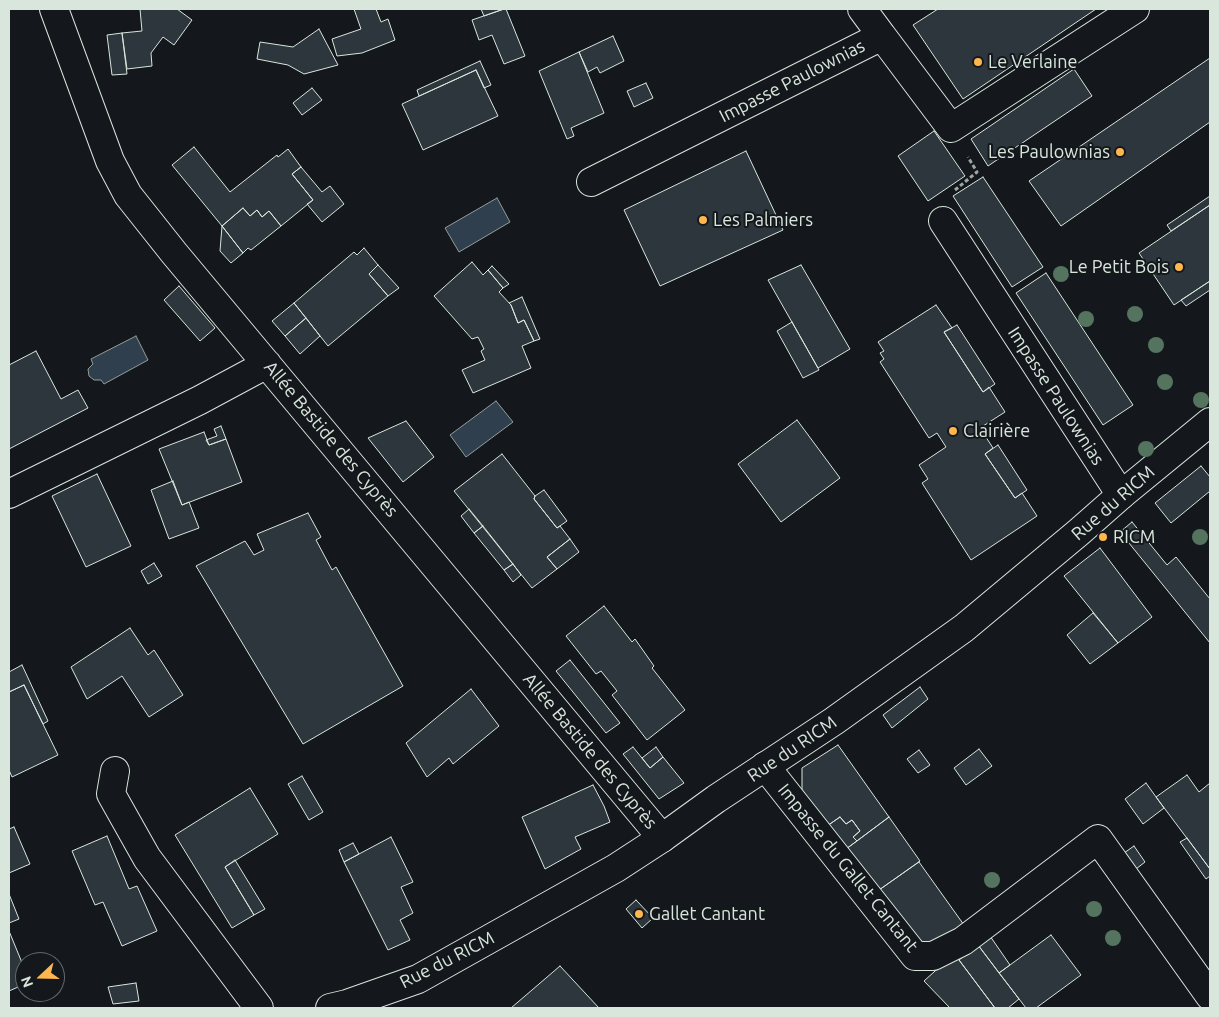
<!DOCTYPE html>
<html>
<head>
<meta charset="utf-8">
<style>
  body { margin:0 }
  #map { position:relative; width:1219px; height:1017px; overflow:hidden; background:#14181c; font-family:Ubuntu,sans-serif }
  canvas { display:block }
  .frame { position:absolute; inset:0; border:10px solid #d8e6dc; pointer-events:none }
  .north { position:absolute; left:15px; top:952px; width:50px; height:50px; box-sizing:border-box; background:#14181c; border:1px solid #626a69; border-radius:50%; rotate:249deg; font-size:14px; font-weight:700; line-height:20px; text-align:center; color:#d8e6dc }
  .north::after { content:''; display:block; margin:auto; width:18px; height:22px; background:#ffb74d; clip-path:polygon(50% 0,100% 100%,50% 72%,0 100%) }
</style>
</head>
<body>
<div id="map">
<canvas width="1219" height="1017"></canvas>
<div class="frame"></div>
<div class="north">N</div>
</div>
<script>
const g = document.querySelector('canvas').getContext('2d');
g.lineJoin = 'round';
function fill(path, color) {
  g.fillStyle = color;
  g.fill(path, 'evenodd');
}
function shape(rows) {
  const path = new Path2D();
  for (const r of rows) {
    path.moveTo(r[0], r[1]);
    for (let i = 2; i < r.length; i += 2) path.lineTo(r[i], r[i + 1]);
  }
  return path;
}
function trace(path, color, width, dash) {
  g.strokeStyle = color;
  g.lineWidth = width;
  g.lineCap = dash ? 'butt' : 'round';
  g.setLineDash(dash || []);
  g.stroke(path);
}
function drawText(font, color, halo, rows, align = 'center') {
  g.font = font + ' Ubuntu,sans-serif';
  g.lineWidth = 4;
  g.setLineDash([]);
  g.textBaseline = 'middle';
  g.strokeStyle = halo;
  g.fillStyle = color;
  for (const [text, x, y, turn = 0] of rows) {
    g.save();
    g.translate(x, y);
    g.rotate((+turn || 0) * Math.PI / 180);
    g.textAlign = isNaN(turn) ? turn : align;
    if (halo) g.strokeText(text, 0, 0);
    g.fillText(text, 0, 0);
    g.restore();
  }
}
const water = shape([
  [497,198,510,222,459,252,445,228,497,198],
  [136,336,148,360,104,384,101,380,94,380,89,376,88,369,93,364,91,359,136,336],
  [496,401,513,422,466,457,450,435,496,401]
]);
fill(water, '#2f3f4d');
trace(water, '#939e99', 1);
const building = shape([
  [140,9,177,9,192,20,174,45,163,37,151,53,152,66,127,69,122,33,142,31,140,9],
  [354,9,376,9,381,22,388,19,395,40,362,53,337,56,332,39,361,29,354,9],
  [481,9,504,9,484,16,481,9],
  [504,9,506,9,525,56,504,64,492,35,479,40,472,20,504,9],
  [938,9,1096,9,963,99,913,25,938,9],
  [319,29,338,65,304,74,288,65,257,59,260,42,293,47,319,29],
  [122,33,127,74,112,75,107,35,122,33],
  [613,36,624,61,600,73,597,67,588,72,579,52,613,36],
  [579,52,604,113,571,128,574,136,567,139,539,71,579,52],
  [1210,58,1210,122,1061,226,1029,181,1210,58],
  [480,61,491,85,484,88,476,70,419,96,417,90,480,61],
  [1074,69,1092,96,988,166,971,139,1074,69],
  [476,70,498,116,423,150,402,104,476,70],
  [646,83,653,98,634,107,627,91,646,83],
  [312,88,322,100,302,115,293,103,312,88],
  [934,131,965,176,928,201,898,156,934,131],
  [194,147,230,192,277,155,278,157,288,149,301,167,292,174,313,200,281,226,269,211,262,217,257,210,250,216,243,208,222,226,172,165,194,147],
  [746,151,783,230,660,286,624,210,746,151],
  [301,167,322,192,330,186,344,204,322,222,307,204,313,200,292,174,301,167],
  [983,177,1043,267,1012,287,953,196,983,177],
  [1210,196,1210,205,1171,231,1167,225,1210,196],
  [1210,205,1210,281,1174,305,1139,253,1210,205],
  [243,208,250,216,257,210,262,217,269,211,281,226,251,250,248,248,243,253,222,226,243,208],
  [222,226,243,253,231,263,220,251,222,226],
  [364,248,378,265,369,274,388,296,328,346,294,303,354,252,357,255,364,248],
  [472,262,483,275,488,270,503,288,499,292,511,305,518,323,524,320,534,341,522,346,531,368,473,393,462,370,485,360,481,351,484,349,478,337,472,339,434,296,472,262],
  [378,265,399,288,388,296,369,274,378,265],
  [801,265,850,349,818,368,768,280,801,265],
  [492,266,509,284,503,288,488,270,492,266],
  [1046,273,1133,405,1103,425,1016,293,1046,273],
  [1210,281,1210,290,1186,306,1181,300,1210,281],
  [179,286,215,328,200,341,164,300,179,286],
  [522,297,540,339,534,341,524,320,518,323,511,305,509,303,522,297],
  [294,303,306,318,285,336,272,321,294,303],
  [936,305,952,328,944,332,983,392,989,387,1005,412,980,428,993,448,985,454,1015,498,1022,493,1037,516,971,560,922,483,928,479,919,465,946,447,937,433,929,438,880,362,884,359,880,353,884,351,878,342,936,305],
  [306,318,320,336,300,354,285,336,306,318],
  [792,322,819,370,803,378,777,331,792,322],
  [957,325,995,384,983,392,944,332,957,325],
  [36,351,61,399,78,390,88,408,9,449,9,365,36,351],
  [797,420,840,478,781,522,738,464,797,420],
  [406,421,434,457,403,482,368,438,406,421],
  [221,426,226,439,209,445,206,440,217,436,214,429,221,426],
  [204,432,209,445,226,439,242,482,182,505,159,449,204,432],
  [998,445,1027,490,1015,498,985,454,998,445],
  [502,454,535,496,534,499,557,528,560,526,570,539,547,557,557,569,532,588,454,491,502,454],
  [1201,466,1210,477,1210,491,1171,523,1155,503,1201,466],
  [97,474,131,546,86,567,52,496,97,474],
  [173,481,182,505,189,502,199,528,169,539,151,490,173,481],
  [544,490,567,521,557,528,534,499,535,496,544,490],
  [469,509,483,526,474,533,461,516,469,509],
  [308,513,321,537,316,540,332,570,336,567,403,686,303,744,196,566,245,541,254,555,264,550,257,534,308,513],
  [1132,522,1167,565,1176,557,1210,599,1210,643,1120,532,1132,522],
  [483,526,513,564,504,570,474,533,483,526],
  [570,539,579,552,557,569,547,557,570,539],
  [1100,548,1152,617,1118,643,1064,576,1100,548],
  [154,563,162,576,148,584,141,571,154,563],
  [513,564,521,575,513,582,504,570,513,564],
  [604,606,632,642,635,639,654,666,652,668,685,710,647,740,612,695,617,691,601,671,596,674,566,636,604,606],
  [1093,613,1118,643,1090,664,1067,635,1093,613],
  [130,628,148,655,154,650,183,695,149,717,122,676,87,699,71,667,130,628],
  [570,660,620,723,606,733,556,671,570,660],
  [22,665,48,721,43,724,24,685,9,692,9,672,22,665],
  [24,685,58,755,12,777,9,770,9,692,24,685],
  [920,687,928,699,892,728,883,715,920,687],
  [471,689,499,726,453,764,449,758,427,777,406,743,471,689],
  [838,745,889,817,857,841,853,837,860,831,852,820,846,824,840,817,827,826,802,790,802,768,838,745],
  [633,747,650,768,663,757,684,783,659,799,623,754,633,747],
  [656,747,663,757,650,768,642,758,656,747],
  [979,749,992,766,966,785,954,768,979,749],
  [919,750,930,765,918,773,907,759,919,750],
  [1187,775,1199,792,1210,783,1210,869,1156,797,1187,775],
  [302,776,323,812,309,820,288,784,302,776],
  [1146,783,1164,808,1143,824,1125,799,1146,783],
  [593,785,604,806,610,822,575,837,581,849,545,869,522,817,593,785],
  [250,788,278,834,225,867,254,915,232,928,175,835,250,788],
  [840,817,846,824,852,820,860,831,853,837,857,841,846,849,827,826,840,817],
  [889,817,920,861,879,890,846,849,889,817],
  [14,827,30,864,9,873,9,829,14,827],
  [107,836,129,889,137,886,157,931,122,946,103,902,95,905,72,851,107,836],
  [391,837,413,882,401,887,413,913,400,920,410,940,388,950,344,862,391,837],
  [1187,838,1210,869,1210,876,1206,879,1180,842,1187,838],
  [353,843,359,854,344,862,339,850,353,843],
  [1134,846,1145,862,1136,869,1124,853,1134,846],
  [235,860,265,909,254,915,225,867,235,860],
  [919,862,964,925,932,945,925,943,920,940,879,890,919,862],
  [9,894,19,919,9,923,9,894],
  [636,900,653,918,642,928,626,909,636,900],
  [9,931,25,970,25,984,9,991,9,931],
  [1051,935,1081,975,1036,1008,1026,1008,999,973,1051,935],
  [990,936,1010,965,999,973,978,945,990,936],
  [978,945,1019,999,1008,1008,995,1008,959,960,978,945],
  [955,953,959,960,995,1008,950,1008,924,981,955,953],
  [560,966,599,1008,511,1008,560,966],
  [136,983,139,1001,113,1004,108,987,136,983]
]);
fill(building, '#2c363c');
trace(building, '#d8e6dc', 1);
const minor = shape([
  [54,9,110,161,128,195,174,253,662,838],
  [862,9,882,36],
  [591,182,882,36,951,128,1135,9],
  [943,221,1121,495],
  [9,494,200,400,267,364],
  [765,766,915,956,933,956,963,941,1098,839,1210,996],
  [115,771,111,794,147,858,259,1008]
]);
const major = shape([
  [330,1008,347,1004,418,979,616,868,662,838,716,799,834,721,964,628,1079,532,1121,495,1210,422]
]);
trace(minor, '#d8e6dc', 30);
trace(major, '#d8e6dc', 30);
trace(shape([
  [955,190,977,172,968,157]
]), '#9da8a2', 3, [4, 2.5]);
trace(minor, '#14181c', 28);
trace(major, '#14181c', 28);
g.fillStyle = '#55745f';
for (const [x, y] of [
  [1061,274],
  [1135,314],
  [1086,319],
  [1156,345],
  [1165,382],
  [1201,400],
  [1146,449],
  [1200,537],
  [992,880],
  [1094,909],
  [1113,938]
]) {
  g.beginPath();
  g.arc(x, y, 8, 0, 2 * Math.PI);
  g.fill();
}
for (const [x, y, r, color] of [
  [978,62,5,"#ffb74d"],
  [1120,152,5,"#ffb74d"],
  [703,220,5,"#ffb74d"],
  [1179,267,5,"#ffb74d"],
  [953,431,5,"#ffb74d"],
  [1103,537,5,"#ffb74d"],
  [639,914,5,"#ffb74d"]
]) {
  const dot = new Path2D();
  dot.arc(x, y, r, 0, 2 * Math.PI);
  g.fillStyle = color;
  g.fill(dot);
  trace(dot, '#14181c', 2);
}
drawText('18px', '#d8e6dc', '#14181c', [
  ["Le Verlaine",988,62],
  ["Les Paulownias",1110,152,"right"],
  ["Les Palmiers",713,220],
  ["Le Petit Bois",1169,267,"right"],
  ["Clairière",963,431],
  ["RICM",1113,537],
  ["Gallet Cantant",649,914]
], 'left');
drawText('18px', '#d8e6dc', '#14181c', [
  ["Impasse Paulownias",792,81,-27],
  ["Impasse Paulownias",1056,396,57],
  ["Allée Bastide des Cyprès",331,439,50],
  ["Rue du RICM",1113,503,-41],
  ["Rue du RICM",792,749,-34],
  ["Allée Bastide des Cyprès",590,751,50],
  ["Impasse du Gallet Cantant",848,868,51],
  ["Rue du RICM",447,960,-27]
]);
</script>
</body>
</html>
